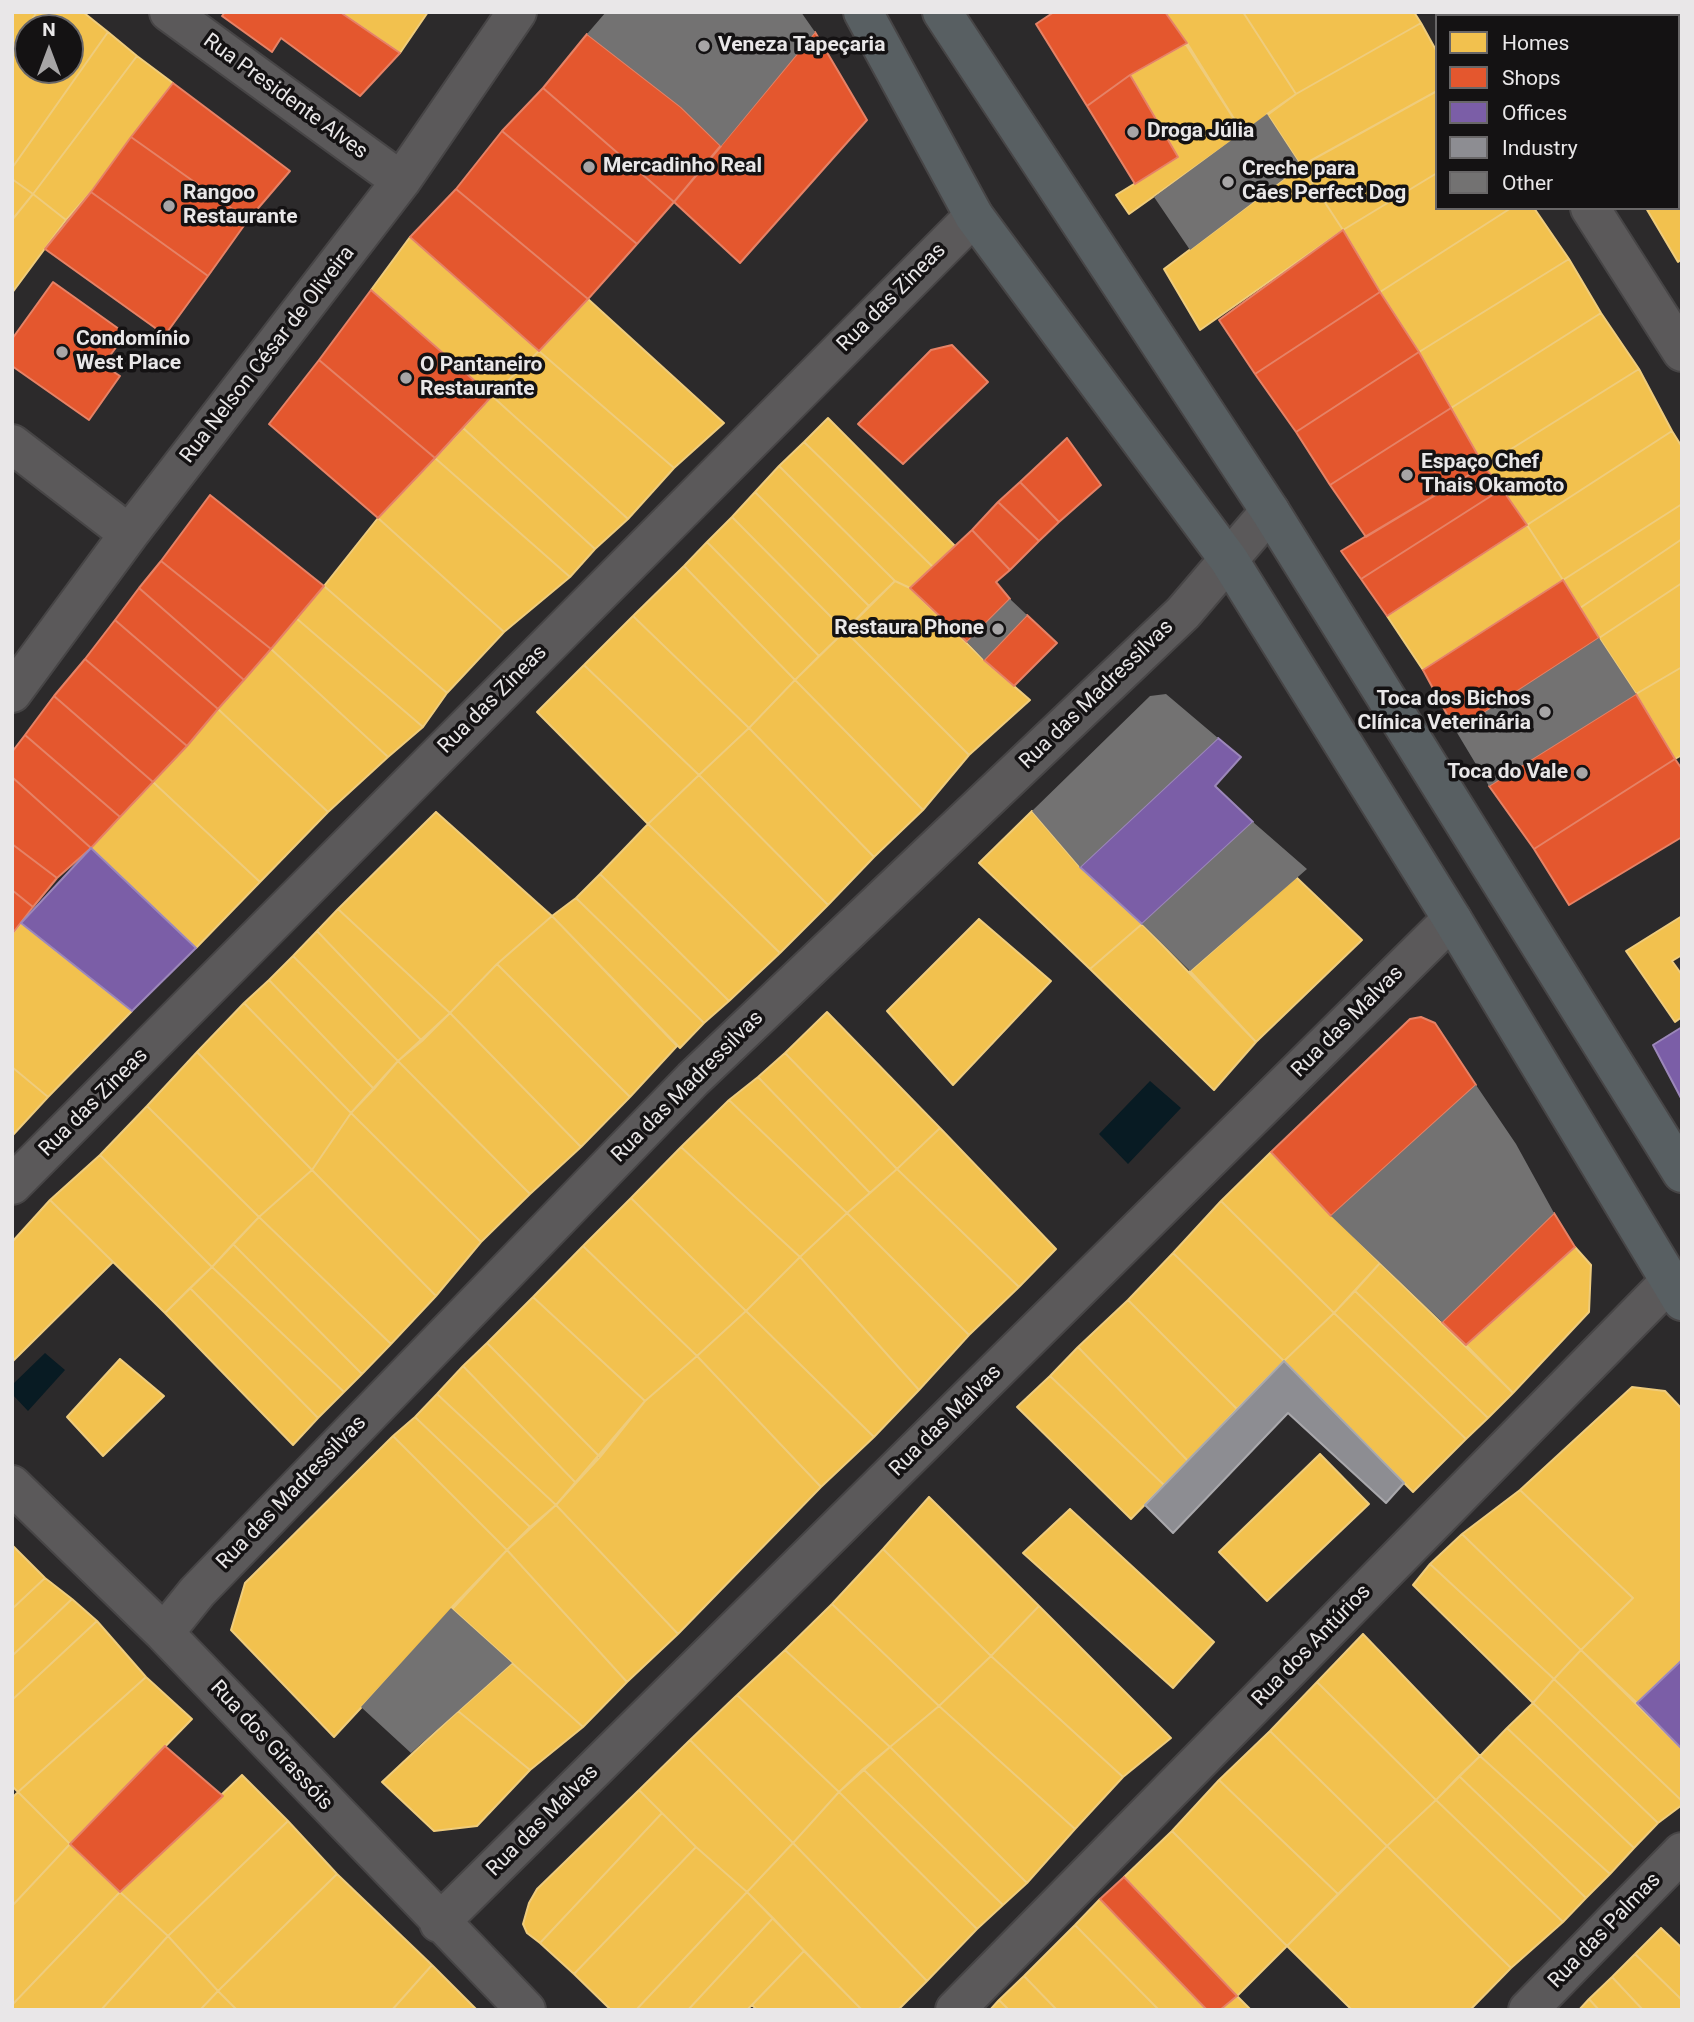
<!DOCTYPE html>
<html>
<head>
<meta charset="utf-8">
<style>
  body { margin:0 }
  #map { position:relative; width:1694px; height:2022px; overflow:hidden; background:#2c2a2b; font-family:Roboto,sans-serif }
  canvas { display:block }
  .frame { position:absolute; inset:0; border:14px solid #e9e7e8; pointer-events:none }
  .legend { position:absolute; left:1435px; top:14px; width:245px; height:196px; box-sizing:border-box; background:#141213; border:2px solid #696768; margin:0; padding:9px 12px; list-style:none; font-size:21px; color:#e9e7e8 }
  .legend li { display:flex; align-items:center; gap:14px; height:35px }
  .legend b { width:35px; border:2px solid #696768 }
  .north { position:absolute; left:14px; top:14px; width:70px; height:70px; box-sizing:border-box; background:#141213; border:2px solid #696768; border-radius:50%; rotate:0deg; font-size:19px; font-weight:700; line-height:28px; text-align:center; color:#e9e7e8 }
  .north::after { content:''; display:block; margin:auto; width:24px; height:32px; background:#a7a5a6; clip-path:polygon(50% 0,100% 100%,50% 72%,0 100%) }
</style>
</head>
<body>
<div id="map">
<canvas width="1694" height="2022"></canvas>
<div class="frame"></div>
<ul class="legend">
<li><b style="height:19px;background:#f2c14e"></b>Homes</li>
<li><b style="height:19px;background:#e4572e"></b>Shops</li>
<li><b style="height:19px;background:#7b5ea7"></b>Offices</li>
<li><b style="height:19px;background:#8d8d92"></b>Industry</li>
<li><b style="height:19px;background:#737272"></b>Other</li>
</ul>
<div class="north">N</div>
</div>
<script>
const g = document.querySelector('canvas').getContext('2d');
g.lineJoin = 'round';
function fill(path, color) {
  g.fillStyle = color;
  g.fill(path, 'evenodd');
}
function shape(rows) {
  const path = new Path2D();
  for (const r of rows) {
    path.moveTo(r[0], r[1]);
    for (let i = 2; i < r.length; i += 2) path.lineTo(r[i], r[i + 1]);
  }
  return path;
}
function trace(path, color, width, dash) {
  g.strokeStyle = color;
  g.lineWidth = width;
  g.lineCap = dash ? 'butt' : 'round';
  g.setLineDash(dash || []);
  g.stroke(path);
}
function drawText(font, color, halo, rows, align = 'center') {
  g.font = font + ' Roboto,sans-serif';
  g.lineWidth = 7;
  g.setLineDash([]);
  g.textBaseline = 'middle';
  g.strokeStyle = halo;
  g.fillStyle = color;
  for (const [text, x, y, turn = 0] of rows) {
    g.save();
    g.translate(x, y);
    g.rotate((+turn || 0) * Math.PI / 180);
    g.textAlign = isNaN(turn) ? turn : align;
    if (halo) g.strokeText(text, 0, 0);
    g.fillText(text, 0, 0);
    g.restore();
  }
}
fill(shape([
  [1150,1081,1181,1108,1128,1164,1099,1134],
  [45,1353,65,1370,28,1411,12,1394,12,1385]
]), '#081b23');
const homes = shape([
  [12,12,37,12,12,49,12,12],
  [37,12,83,12,108,32,12,168,12,49,37,12],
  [28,28,70,28,70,70,28,70,28,28],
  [340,12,428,12,400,53,340,12],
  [1165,12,1243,12,1296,94,1243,133,1165,12],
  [1243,12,1414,12,1421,23,1296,94,1243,12],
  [1519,12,1554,12,1549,16,1521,16,1519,12],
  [1554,12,1619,12,1613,16,1549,16,1554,12],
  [1619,12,1677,12,1672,16,1613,16,1619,12],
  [1677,12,1682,12,1682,48,1678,50,1678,16,1672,16,1677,12],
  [1421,23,1437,52,1437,91,1301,166,1267,114,1296,94,1421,23],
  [108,32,137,56,33,194,12,179,12,168,108,32],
  [1187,43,1243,133,1129,214,1116,195,1178,157,1130,75,1187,43],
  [1682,48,1682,88,1678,91,1678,50,1682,48],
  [137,56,173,83,91,192,66,220,33,194,137,56],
  [1682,88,1682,176,1678,178,1678,91,1682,88],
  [1437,91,1437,173,1343,230,1301,166,1437,91],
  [1301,166,1343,230,1200,330,1164,269,1301,166],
  [1437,173,1437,208,1511,208,1380,292,1343,230,1437,173],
  [1682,176,1682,259,1678,262,1646,208,1678,208,1678,178,1682,176],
  [12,179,33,194,12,220,12,179],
  [33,194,66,220,12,293,12,220,33,194],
  [1511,208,1534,208,1569,259,1419,352,1380,292,1511,208],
  [410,237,539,351,492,396,371,290,410,237],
  [1569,259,1601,313,1451,408,1419,352,1569,259],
  [588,299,724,423,674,468,539,351,588,299],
  [1601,313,1639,369,1484,466,1451,408,1601,313],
  [539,351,674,468,628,519,492,396,539,351],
  [1639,369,1672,431,1527,525,1484,466,1639,369],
  [492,396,628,519,595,549,463,428,492,396],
  [828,418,955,546,933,567,804,442,828,418],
  [463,428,595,549,570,577,435,458,463,428],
  [1672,431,1682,447,1682,504,1563,580,1527,525,1672,431],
  [804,442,933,567,910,588,895,581,779,466,804,442],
  [435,458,570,577,504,632,378,518,435,458],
  [779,466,895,581,869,606,755,492,779,466],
  [755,492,869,606,845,631,732,517,755,492],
  [1682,504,1682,539,1580,608,1563,580,1682,504],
  [732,517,845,631,819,656,707,542,732,517],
  [378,518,504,632,447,693,324,586,378,518],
  [1527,525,1563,580,1423,670,1387,616,1527,525],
  [1682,539,1682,583,1599,638,1580,608,1682,539],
  [707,542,819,656,795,680,684,566,707,542],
  [684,566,795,680,749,728,633,616,684,566],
  [895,581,910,588,984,660,1030,700,969,755,845,631,895,581],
  [1682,583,1682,667,1636,694,1599,638,1682,583],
  [324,586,447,693,423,727,296,618,324,586],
  [633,616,749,728,699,775,584,665,633,616],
  [296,618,423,727,388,757,271,649,296,618],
  [845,631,969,755,923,810,795,680,845,631],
  [271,649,388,757,328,812,218,709,271,649],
  [584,665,699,775,648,824,537,712,584,665],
  [1682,667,1682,755,1675,759,1636,694,1682,667],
  [795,680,923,810,874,857,749,728,795,680],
  [218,709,328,812,260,882,153,782,218,709],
  [749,728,874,857,828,905,699,775,749,728],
  [699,775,828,905,780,953,648,824,699,775],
  [153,782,260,882,196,948,91,848,153,782],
  [1032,811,1080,867,1142,924,1090,969,979,863,1032,811],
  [436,812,552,916,497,964,450,1013,338,909,436,812],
  [648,824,780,953,729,1001,600,874,648,824],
  [600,874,729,1001,704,1023,576,898,600,874],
  [1296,877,1362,940,1256,1042,1190,971,1296,877],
  [576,898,704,1023,680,1048,552,916,576,898],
  [338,909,450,1013,422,1041,317,931,338,909],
  [552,916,677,1046,630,1097,497,964,552,916],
  [1682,916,1682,955,1672,961,1682,975,1682,1017,1675,1022,1626,951,1682,916],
  [979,919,1051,981,953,1085,887,1011,979,919],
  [21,923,132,1011,48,1097,12,1067,12,934,21,923],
  [1142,924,1256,1042,1214,1090,1090,969,1142,924],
  [317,931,422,1041,398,1061,293,956,317,931],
  [293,956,398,1061,374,1089,269,980,293,956],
  [497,964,630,1097,581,1147,450,1013,497,964],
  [269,980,374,1089,351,1113,244,1003,269,980],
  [244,1003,351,1113,312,1170,197,1052,244,1003],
  [827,1012,940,1128,897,1169,785,1053,827,1012],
  [450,1013,581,1147,530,1194,398,1061,450,1013],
  [197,1052,312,1170,259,1217,147,1106,197,1052],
  [785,1053,897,1169,870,1193,758,1077,785,1053],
  [398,1061,530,1194,481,1242,351,1113,398,1061],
  [12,1067,48,1097,12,1136,12,1067],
  [758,1077,870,1193,847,1213,729,1100,758,1077],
  [729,1100,847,1213,800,1257,681,1147,729,1100],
  [147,1106,259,1217,212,1267,100,1155,147,1106],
  [351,1113,481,1242,436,1296,312,1170,351,1113],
  [940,1128,1056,1249,1019,1287,897,1169,940,1128],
  [681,1147,800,1257,746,1311,631,1198,681,1147],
  [1271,1152,1380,1263,1334,1313,1221,1201,1271,1152],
  [100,1155,212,1267,165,1313,50,1200,100,1155],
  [897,1169,1019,1287,969,1335,847,1213,897,1169],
  [312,1170,436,1296,391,1344,259,1217,312,1170],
  [631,1198,746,1311,697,1356,583,1246,631,1198],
  [50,1200,113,1262,12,1362,12,1242,50,1200],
  [1221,1201,1334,1313,1284,1361,1173,1253,1221,1201],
  [847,1213,969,1335,919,1390,800,1257,847,1213],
  [259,1217,391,1344,362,1374,233,1244,259,1217],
  [233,1244,362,1374,344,1392,212,1267,233,1244],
  [583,1246,697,1356,645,1401,533,1297,583,1246],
  [1575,1247,1591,1265,1589,1312,1513,1393,1466,1345,1575,1247],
  [1173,1253,1284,1361,1237,1409,1128,1300,1173,1253],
  [800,1257,919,1390,874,1437,746,1311,800,1257],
  [1380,1263,1513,1393,1488,1418,1355,1291,1380,1263],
  [212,1267,344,1392,318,1418,190,1288,212,1267],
  [190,1288,318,1418,293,1445,165,1313,190,1288],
  [1355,1291,1488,1418,1466,1439,1334,1313,1355,1291],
  [533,1297,645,1401,600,1457,487,1343,533,1297],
  [1128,1300,1237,1409,1188,1461,1078,1347,1128,1300],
  [746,1311,874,1437,821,1487,697,1356,746,1311],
  [1334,1313,1466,1439,1413,1492,1284,1361,1334,1313],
  [487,1343,600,1457,576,1483,463,1366,487,1343],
  [1078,1347,1188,1461,1164,1485,1050,1376,1078,1347],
  [697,1356,821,1487,678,1634,556,1505,645,1401,697,1356],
  [120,1359,164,1396,103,1456,67,1417,120,1359],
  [463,1366,576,1483,556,1505,437,1394,463,1366],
  [1050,1376,1164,1485,1131,1519,1017,1407,1050,1376],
  [1632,1387,1665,1391,1682,1409,1682,1660,1637,1703,1581,1650,1633,1598,1520,1490,1632,1387],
  [437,1394,556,1505,530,1527,415,1417,437,1394],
  [415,1417,530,1527,507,1550,393,1436,415,1417],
  [393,1436,507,1550,334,1737,231,1630,245,1583,393,1436],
  [1320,1454,1369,1504,1267,1601,1219,1552,1320,1454],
  [1520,1490,1633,1598,1581,1650,1462,1534,1520,1490],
  [929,1497,1039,1606,991,1656,883,1549,929,1497],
  [556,1505,678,1634,627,1682,507,1550,556,1505],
  [1070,1509,1214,1642,1173,1688,1023,1553,1070,1509],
  [1462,1534,1581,1650,1554,1679,1430,1564,1462,1534],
  [12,1545,45,1578,12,1609,12,1545],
  [883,1549,991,1656,939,1706,832,1604,883,1549],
  [507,1550,627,1682,583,1727,451,1608,507,1550],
  [1430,1564,1554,1679,1533,1703,1413,1585,1430,1564],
  [45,1578,72,1599,12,1656,12,1609,45,1578],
  [72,1599,97,1621,12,1700,12,1656,72,1599],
  [832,1604,939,1706,890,1747,785,1650,832,1604],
  [1039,1606,1171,1738,1123,1777,991,1656,1039,1606],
  [97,1621,146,1677,18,1792,12,1786,12,1700,97,1621],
  [1363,1634,1480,1756,1436,1800,1317,1682,1363,1634],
  [785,1650,890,1747,839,1792,737,1695,785,1650],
  [1581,1650,1682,1749,1682,1801,1554,1679,1581,1650],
  [991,1656,1123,1777,1075,1829,939,1706,991,1656],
  [512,1663,583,1727,530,1770,458,1711,512,1663],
  [146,1677,192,1719,70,1844,18,1792,146,1677],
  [1554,1679,1682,1801,1682,1805,1658,1823,1533,1703,1554,1679],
  [1317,1682,1436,1800,1387,1846,1270,1731,1317,1682],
  [737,1695,839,1792,793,1843,690,1740,737,1695],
  [1533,1703,1658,1823,1634,1848,1507,1728,1533,1703],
  [939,1706,1075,1829,1027,1883,890,1747,939,1706],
  [458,1711,530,1770,477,1826,434,1831,382,1782,458,1711],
  [1507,1728,1634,1848,1610,1874,1480,1756,1507,1728],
  [1270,1731,1387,1846,1338,1894,1219,1780,1270,1731],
  [690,1740,793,1843,747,1892,696,1847,639,1790,690,1740],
  [890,1747,1027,1883,1003,1905,863,1769,890,1747],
  [1480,1756,1610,1874,1586,1898,1459,1776,1480,1756],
  [863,1769,1003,1905,977,1929,839,1792,863,1769],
  [242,1775,288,1821,168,1936,120,1892,242,1775],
  [1459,1776,1586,1898,1563,1922,1436,1800,1459,1776],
  [1219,1780,1338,1894,1287,1946,1172,1831,1219,1780],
  [639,1790,662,1813,540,1943,527,1933,523,1924,529,1903,537,1889,639,1790],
  [18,1792,70,1844,12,1906,12,1798,18,1792],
  [839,1792,977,1929,927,1981,793,1843,839,1792],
  [1436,1800,1563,1922,1511,1968,1387,1846,1436,1800],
  [662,1813,696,1847,574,1974,540,1943,662,1813],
  [288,1821,337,1874,218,1991,168,1936,288,1821],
  [1172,1831,1287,1946,1237,1996,1124,1877,1172,1831],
  [793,1843,927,1981,898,2010,862,2010,747,1892,793,1843],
  [70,1844,120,1892,12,2005,12,1906,70,1844],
  [1387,1846,1511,1968,1470,2010,1352,2010,1287,1946,1387,1846],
  [696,1847,747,1892,636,2010,611,2010,574,1974,696,1847],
  [337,1874,432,1965,392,2010,237,2010,218,1991,337,1874],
  [120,1892,168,1936,101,2010,12,2010,12,2005,120,1892],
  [747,1892,773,1918,688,2010,636,2010,747,1892],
  [1100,1899,1207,2010,1159,2010,1075,1925,1100,1899],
  [773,1918,804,1951,747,2010,688,2010,773,1918],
  [1075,1925,1159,2010,1057,2010,1024,1976,1075,1925],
  [1661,1928,1682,1948,1682,2000,1635,1954,1661,1928],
  [168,1936,218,1991,200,2010,101,2010,168,1936],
  [804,1951,862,2010,757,2010,752,2005,804,1951],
  [1635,1954,1682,2000,1682,2010,1643,2010,1612,1977,1635,1954],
  [432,1965,477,2010,392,2010,432,1965],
  [1024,1976,1057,2010,1009,2010,999,2000,1024,1976],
  [1612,1977,1643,2010,1599,2010,1589,1999,1612,1977],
  [218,1991,237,2010,200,2010,218,1991],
  [1237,1996,1251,2010,1220,2010,1237,1996],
  [1589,1999,1599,2010,1579,2010,1589,1999],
  [999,2000,1009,2010,990,2010,999,2000]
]);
fill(homes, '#f2c14e');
trace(homes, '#efcc7c', 2);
const shops = shape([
  [225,12,340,12,400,53,360,96,281,38,272,52,222,16,225,12],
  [1054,12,1165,12,1187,43,1130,75,1087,106,1036,24,1054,12],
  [815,32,867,120,740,263,674,202,815,32],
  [587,34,681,107,721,146,674,202,543,88,587,34],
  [1130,75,1178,157,1135,184,1087,106,1130,75],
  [173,83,290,171,248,220,131,137,173,83],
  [543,88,674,202,637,244,502,131,543,88],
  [502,131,637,244,588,299,456,189,502,131],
  [131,137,248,220,208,276,91,192,131,137],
  [456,189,588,299,539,351,410,237,456,189],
  [91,192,208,276,165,335,45,249,91,192],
  [1343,230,1380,292,1255,374,1219,320,1343,230],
  [53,282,126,334,103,365,120,376,89,420,12,366,12,339,53,282],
  [371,290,492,396,435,458,319,360,371,290],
  [1380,292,1419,352,1296,432,1255,374,1380,292],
  [952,345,988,382,903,464,858,424,931,350,952,345],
  [1419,352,1451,408,1330,485,1296,432,1419,352],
  [319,360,435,458,378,518,269,424,319,360],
  [1451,408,1484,466,1366,537,1330,485,1451,408],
  [1067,438,1101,485,1059,522,1020,482,1067,438],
  [1484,466,1502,489,1361,579,1341,551,1484,466],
  [1020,482,1059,522,1039,541,998,502,1020,482],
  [1502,489,1527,525,1387,616,1361,579,1502,489],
  [210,495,324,586,271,649,161,561,210,495],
  [998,502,1039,541,1010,570,972,530,998,502],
  [972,530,1010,570,996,582,1010,599,967,642,910,588,972,530],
  [161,561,271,649,244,680,139,588,161,561],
  [1563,580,1599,638,1456,731,1423,670,1563,580],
  [139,588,244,680,218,709,115,620,139,588],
  [1027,615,1057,643,1014,686,984,660,1027,615],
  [115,620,218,709,187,746,85,659,115,620],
  [85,659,187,746,153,782,54,696,85,659],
  [1636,694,1675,759,1534,849,1489,786,1636,694],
  [54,696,153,782,120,817,25,735,54,696],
  [25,735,120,817,91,848,12,777,12,752,25,735],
  [1675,759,1682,769,1682,837,1569,905,1534,849,1675,759],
  [12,777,91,848,57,878,12,844,12,777],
  [12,844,57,878,33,907,12,890,12,844],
  [12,890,33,907,12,934,12,890],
  [1421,1017,1435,1023,1476,1085,1331,1216,1271,1152,1410,1019,1421,1017],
  [1554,1213,1575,1247,1466,1345,1442,1322,1554,1213],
  [165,1746,223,1796,120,1892,70,1844,165,1746],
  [1124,1877,1237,1996,1220,2010,1207,2010,1100,1899,1124,1877]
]);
fill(shops, '#e4572e');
trace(shops, '#e68266', 2);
const offices = shape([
  [1218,738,1241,757,1215,786,1253,822,1142,924,1080,867,1218,738],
  [91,848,196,948,132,1011,21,923,91,848],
  [1682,1027,1682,1100,1653,1045,1682,1027],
  [1682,1660,1682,1749,1637,1703,1682,1660]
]);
fill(offices, '#7b5ea7');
trace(offices, '#9c87ba', 2);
const industry = shape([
  [1284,1361,1404,1483,1386,1503,1288,1413,1173,1533,1145,1505,1284,1361]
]);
fill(industry, '#8d8d92');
trace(industry, '#a9a8ac', 2);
fill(shape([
  [606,12,801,12,815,32,721,146,681,107,587,34],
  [1267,114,1301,166,1190,250,1154,197],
  [1010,599,1027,615,984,660,967,642],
  [1599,638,1636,694,1489,786,1456,731],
  [1166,694,1218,738,1080,867,1032,811,1150,696],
  [1253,822,1307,869,1190,971,1142,924],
  [1476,1085,1516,1144,1554,1213,1442,1322,1331,1216],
  [451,1608,512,1663,411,1753,361,1707]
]), '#737272');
const minor = shape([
  [169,12,401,181],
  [1465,12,1467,16],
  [1590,208,1682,352],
  [12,444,129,534],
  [12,693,129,534,401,181,517,12],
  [12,1185,974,216],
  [12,1485,164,1633,526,2010],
  [164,1633,197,1592,693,1079,1183,613,1270,511],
  [439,1923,1452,919],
  [955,2010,1670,1281],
  [1528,2010,1682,1852]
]);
const major = shape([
  [863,12,974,216,1229,560,1452,919,1682,1301],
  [942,12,1270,511,1682,1173]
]);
trace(minor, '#474546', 42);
trace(major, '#474546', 42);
trace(minor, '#5b595a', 38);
trace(major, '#585f62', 38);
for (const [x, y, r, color] of [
  [704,46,7,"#a7a5a6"],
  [1133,132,7,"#a7a5a6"],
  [589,167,7,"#a7a5a6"],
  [1228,182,7,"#a7a5a6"],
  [169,206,7,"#a7a5a6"],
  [62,352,7,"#a7a5a6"],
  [406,378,7,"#a7a5a6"],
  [1407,475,7,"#a7a5a6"],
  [998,629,7,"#a7a5a6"],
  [1545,712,7,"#a7a5a6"],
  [1582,773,7,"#a7a5a6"]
]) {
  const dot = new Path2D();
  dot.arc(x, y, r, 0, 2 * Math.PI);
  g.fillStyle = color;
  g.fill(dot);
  trace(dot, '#141213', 2.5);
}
drawText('bold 21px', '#e9e7e8', '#141213', [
  ["Veneza Tapeçaria",718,46],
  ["Droga Júlia",1147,132],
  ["Mercadinho Real",603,167],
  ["Creche para",1242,170],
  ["Cães Perfect Dog",1242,194],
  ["Rangoo",183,194],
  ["Restaurante",183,218],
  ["Condomínio",76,340],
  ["West Place",76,364],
  ["O Pantaneiro",420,366],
  ["Restaurante",420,390],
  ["Espaço Chef",1421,463],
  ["Thais Okamoto",1421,487],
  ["Restaura Phone",984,629,"right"],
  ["Toca dos Bichos",1531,700,"right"],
  ["Clínica Veterinária",1531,724,"right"],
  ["Toca do Vale",1568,773,"right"]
], 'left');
drawText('21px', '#e9e7e8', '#141213', [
  ["Rua Presidente Alves",285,97,36],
  ["Rua das Zineas",892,298,-45],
  ["Rua Nelson César de Oliveira",268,355,-52],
  ["Rua das Madressilvas",1097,695,-44],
  ["Rua das Zineas",493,700,-45],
  ["Rua das Malvas",1348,1022,-45],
  ["Rua das Madressilvas",688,1087,-45],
  ["Rua das Zineas",94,1103,-45],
  ["Rua das Malvas",946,1421,-45],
  ["Rua das Madressilvas",292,1493,-46],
  ["Rua dos Antúrios",1312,1646,-46],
  ["Rua dos Girassóis",271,1746,47],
  ["Rua das Malvas",543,1821,-45],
  ["Rua das Palmas",1605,1931,-46]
]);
</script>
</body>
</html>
